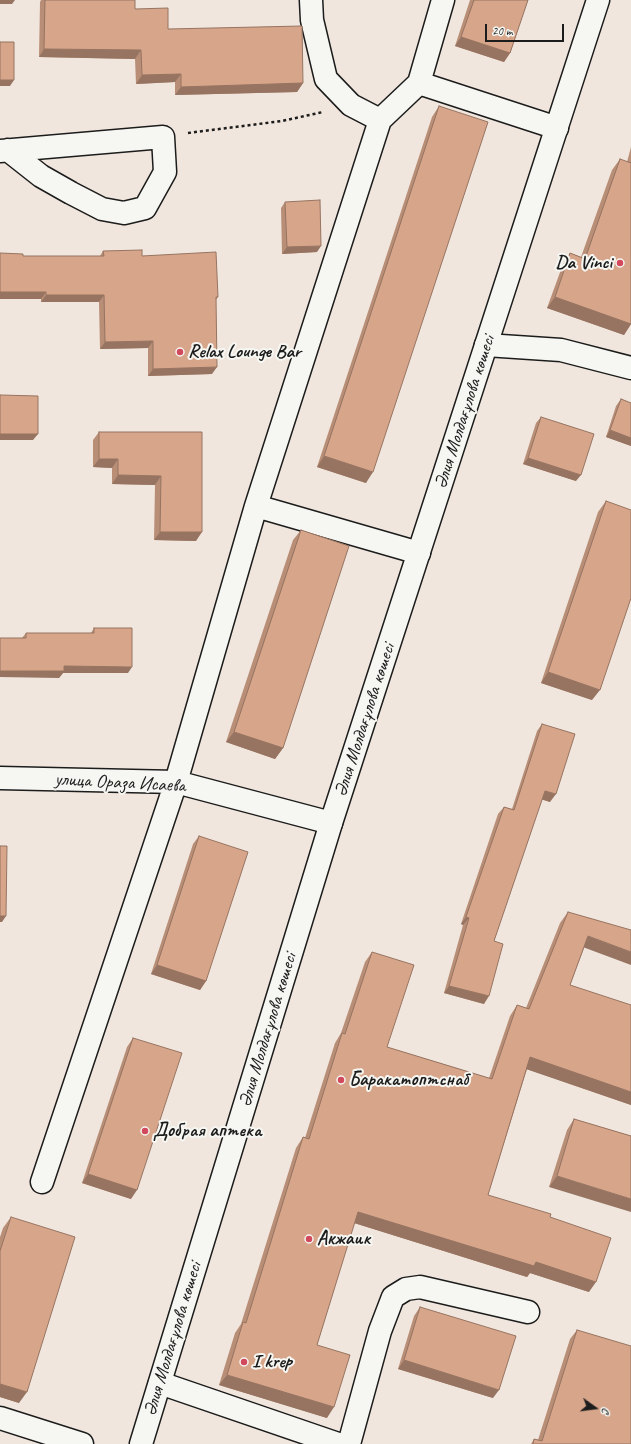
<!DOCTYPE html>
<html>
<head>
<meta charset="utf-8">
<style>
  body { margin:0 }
  #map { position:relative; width:631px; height:1444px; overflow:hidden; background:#f0e6dd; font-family:Caveat,sans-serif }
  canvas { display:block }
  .north { position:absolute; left:575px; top:1388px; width:40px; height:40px; -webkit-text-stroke:3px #f6f6f2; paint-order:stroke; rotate:104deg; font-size:11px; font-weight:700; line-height:16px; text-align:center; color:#1c1c1c }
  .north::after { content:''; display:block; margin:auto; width:14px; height:18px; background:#1c1c1c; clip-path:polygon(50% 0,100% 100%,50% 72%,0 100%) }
  .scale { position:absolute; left:485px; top:24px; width:79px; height:18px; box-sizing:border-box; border:2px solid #1c1c1c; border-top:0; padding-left:5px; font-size:12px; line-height:14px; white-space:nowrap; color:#1c1c1c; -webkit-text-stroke:3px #f6f6f2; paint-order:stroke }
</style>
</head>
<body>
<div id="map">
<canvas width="631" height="1444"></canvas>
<div class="north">С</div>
<div class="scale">20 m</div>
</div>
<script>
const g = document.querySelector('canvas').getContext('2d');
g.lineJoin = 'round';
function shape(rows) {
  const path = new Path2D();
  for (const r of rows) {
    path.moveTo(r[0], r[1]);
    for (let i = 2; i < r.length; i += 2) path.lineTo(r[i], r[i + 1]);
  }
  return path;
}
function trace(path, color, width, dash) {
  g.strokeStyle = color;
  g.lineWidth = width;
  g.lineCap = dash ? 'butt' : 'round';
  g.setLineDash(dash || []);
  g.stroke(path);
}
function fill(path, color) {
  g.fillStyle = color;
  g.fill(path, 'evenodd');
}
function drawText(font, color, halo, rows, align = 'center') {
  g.font = font + ' Caveat,sans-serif';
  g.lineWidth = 4;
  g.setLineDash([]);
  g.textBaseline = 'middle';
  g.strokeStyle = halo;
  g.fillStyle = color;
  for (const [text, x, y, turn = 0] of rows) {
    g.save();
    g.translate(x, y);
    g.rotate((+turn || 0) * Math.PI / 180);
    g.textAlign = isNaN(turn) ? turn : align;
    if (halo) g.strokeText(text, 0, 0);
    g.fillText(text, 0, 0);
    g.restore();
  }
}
const minor = shape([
  [311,0,312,20,326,79,351,105,380,120],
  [443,0,419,83,557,128],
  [0,151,163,137,165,172,145,208,124,213,102,209,71,193,41,176,8,150],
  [486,345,561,350,631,368],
  [256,506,380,120,419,83],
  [0,778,176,782,331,823],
  [42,1182,176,782,256,506,419,553],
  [160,1383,338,1444],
  [0,1418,82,1444],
  [349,1444,380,1331,393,1297,406,1289,420,1287,528,1312]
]);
const major = shape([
  [141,1444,331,823,598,0]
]);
trace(minor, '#1c1c1c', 25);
trace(major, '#1c1c1c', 25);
trace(shape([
  [188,133,282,121,323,112]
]), '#1c1c1c', 2.5, [3, 3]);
trace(minor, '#f6f6f2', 22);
trace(major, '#f6f6f2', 22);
fill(shape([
  [41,0,135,0,135,9,168,29,303,83,297,92,175,95,175,82,136,84,135,59,39,57,40,2],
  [470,0,528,0,510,53,504,62,455,46],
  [439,106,366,483,317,467,432,117],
  [631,147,631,324,624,335,547,308,563,264,570,253,581,257,612,170,620,159,627,162],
  [285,202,317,252,282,254,281,208],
  [103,251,142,256,218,297,216,300,212,374,148,376,148,348,100,349,99,302,41,302,41,299,23,256,100,256],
  [621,399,631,403,631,446,606,437,616,406],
  [541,417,576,481,523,464,536,423],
  [99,432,202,432,196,541,154,540,155,485,112,484,112,468,93,467,93,440],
  [606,501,592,700,541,683,598,512],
  [301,530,283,748,275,759,226,742,293,540],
  [94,628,128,673,63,673,59,678,22,638,26,633,91,633],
  [542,724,550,802,542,799,494,941,484,1004,444,993,463,925,461,924,498,814,504,807,512,809,537,731],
  [199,836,206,981,200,990,151,974,193,844],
  [568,912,584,948,570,985,631,1105,527,1069,488,1195,550,1217,589,1292,530,1273,527,1277,354,1223,317,1345,327,1418,219,1385,235,1333,241,1324,296,1148,303,1137,305,1138,335,1043,341,1033,365,962,372,952,387,1047,489,1078,510,1016,517,1005,526,1008,560,923],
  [133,1038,131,1199,82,1183,127,1047],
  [574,1119,631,1136,549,1187,567,1130],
  [11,1217,19,1403,0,1397,0,1237,3,1228],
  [420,1307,493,1398,398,1369,414,1316],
  [577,1330,631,1444,531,1444,534,1439,538,1440,570,1339]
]), '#b98e77');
fill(shape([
  [0,0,15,0,12,4,0,4],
  [461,37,510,53,504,62,455,46],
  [44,49,141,50,135,59,39,57],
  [181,74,175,82,136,84,142,75],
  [0,80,14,80,10,86,0,86],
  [303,83,297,92,175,95,181,87],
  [321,246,317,252,282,254,287,247],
  [0,292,46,292,41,299,0,299],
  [46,295,104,295,99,302,41,302],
  [555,297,631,324,624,335,547,308],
  [153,341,148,348,100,349,105,342],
  [217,367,212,374,148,376,153,369],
  [610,430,631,438,631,446,606,437],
  [0,434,38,434,33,440,0,440],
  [324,456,373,472,366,483,317,467],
  [528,458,581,475,576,481,523,464],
  [99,459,118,459,112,468,93,467],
  [118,475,161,476,155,485,112,484],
  [160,532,202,532,196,541,154,540],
  [64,666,132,667,128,673,63,673,59,678,0,677,0,671],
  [548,672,600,690,592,700,541,683],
  [234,732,283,748,275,759,226,742],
  [545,791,556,794,550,802,540,799],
  [0,916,6,916,2,922,0,922],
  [466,917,469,918,463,925,461,924],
  [588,936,631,952,631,965,580,946],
  [157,965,206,981,200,990,151,974],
  [449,986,489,996,484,1004,444,993],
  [530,1057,631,1092,631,1105,523,1068],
  [88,1174,137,1190,131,1199,82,1183],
  [557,1176,631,1199,631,1212,549,1187],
  [358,1212,536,1262,596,1282,589,1292,530,1273,527,1277,351,1222],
  [404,1360,499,1390,493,1398,398,1369],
  [227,1375,334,1407,327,1418,219,1385],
  [0,1384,27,1392,19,1403,0,1397]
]), '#967461');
const building = shape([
  [45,0,135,0,135,9,168,8,168,29,302,26,303,83,181,87,181,74,142,75,141,50,44,49,45,0],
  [474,0,528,0,510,53,461,37,474,0],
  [0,42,14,42,14,80,0,80,0,42],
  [439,106,488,122,373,472,324,456,439,106],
  [620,159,631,163,631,162,631,324,555,297,570,253,585,259,620,159],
  [320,200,321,246,287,247,285,202,320,200],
  [142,250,142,256,216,252,218,297,216,297,217,367,153,369,153,341,105,342,104,295,46,295,46,292,0,292,0,253,23,254,23,256,104,256,103,251,142,250],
  [0,395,38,396,38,434,0,434,0,395],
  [621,399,631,403,631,438,610,430,621,399],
  [541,417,594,434,581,475,528,458,541,417],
  [99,432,202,432,202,532,160,532,161,476,118,475,118,459,99,459,99,432],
  [606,501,631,510,631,598,600,690,548,672,606,501],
  [301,530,349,546,283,748,234,732,301,530],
  [94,628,132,628,132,667,64,666,64,671,0,671,0,638,26,638,26,633,94,633,94,628],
  [542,724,575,734,556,794,545,791,494,941,503,944,489,996,449,986,469,918,466,917,504,807,514,810,542,724],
  [199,836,248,852,206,981,157,965,199,836],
  [0,846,7,846,6,916,0,916,0,846],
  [568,912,631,930,631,952,588,936,570,985,631,1005,631,1092,530,1057,488,1195,551,1214,550,1217,611,1238,596,1282,536,1262,534,1266,358,1212,317,1345,350,1355,334,1407,227,1375,243,1322,246,1323,303,1137,309,1139,342,1033,345,1034,372,952,414,965,387,1047,492,1079,517,1005,529,1009,568,912],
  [133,1038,182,1053,137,1190,88,1174,133,1038],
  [574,1119,631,1136,631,1199,557,1176,574,1119],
  [11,1217,75,1237,27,1392,0,1384,0,1251,11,1217],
  [420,1307,516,1336,499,1390,404,1360,420,1307],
  [577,1330,631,1346,631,1444,533,1444,534,1439,542,1441,577,1330]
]);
fill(building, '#d7a58a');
trace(building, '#967461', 1);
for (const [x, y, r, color] of [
  [620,263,4,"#d1495b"],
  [180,352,4,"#d1495b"],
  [341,1080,4,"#d1495b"],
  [145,1131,4,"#d1495b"],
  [309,1239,4,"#d1495b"],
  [244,1362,4,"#d1495b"]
]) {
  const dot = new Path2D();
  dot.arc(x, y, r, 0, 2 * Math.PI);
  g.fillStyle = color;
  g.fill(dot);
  trace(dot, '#f6f6f2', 1.5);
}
drawText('bold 19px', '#1c1c1c', '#f6f6f2', [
  ["Da Vinci",612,263,"right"],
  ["Relax Lounge Bar",188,352],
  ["Баракатоптснаб",349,1080],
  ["Добрая аптека",153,1131],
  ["Акжаик",317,1239],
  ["I krep",252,1362]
], 'left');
drawText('19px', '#1c1c1c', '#f6f6f2', [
  ["Әлия Молдағұлова көшесі",465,412,-72],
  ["Әлия Молдағұлова көшесі",365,720,-72],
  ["улица Ораза Исаева",120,783,3],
  ["Әлия Молдағұлова көшесі",268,1030,-73],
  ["Әлия Молдағұлова көшесі",173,1339,-73]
]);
</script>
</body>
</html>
